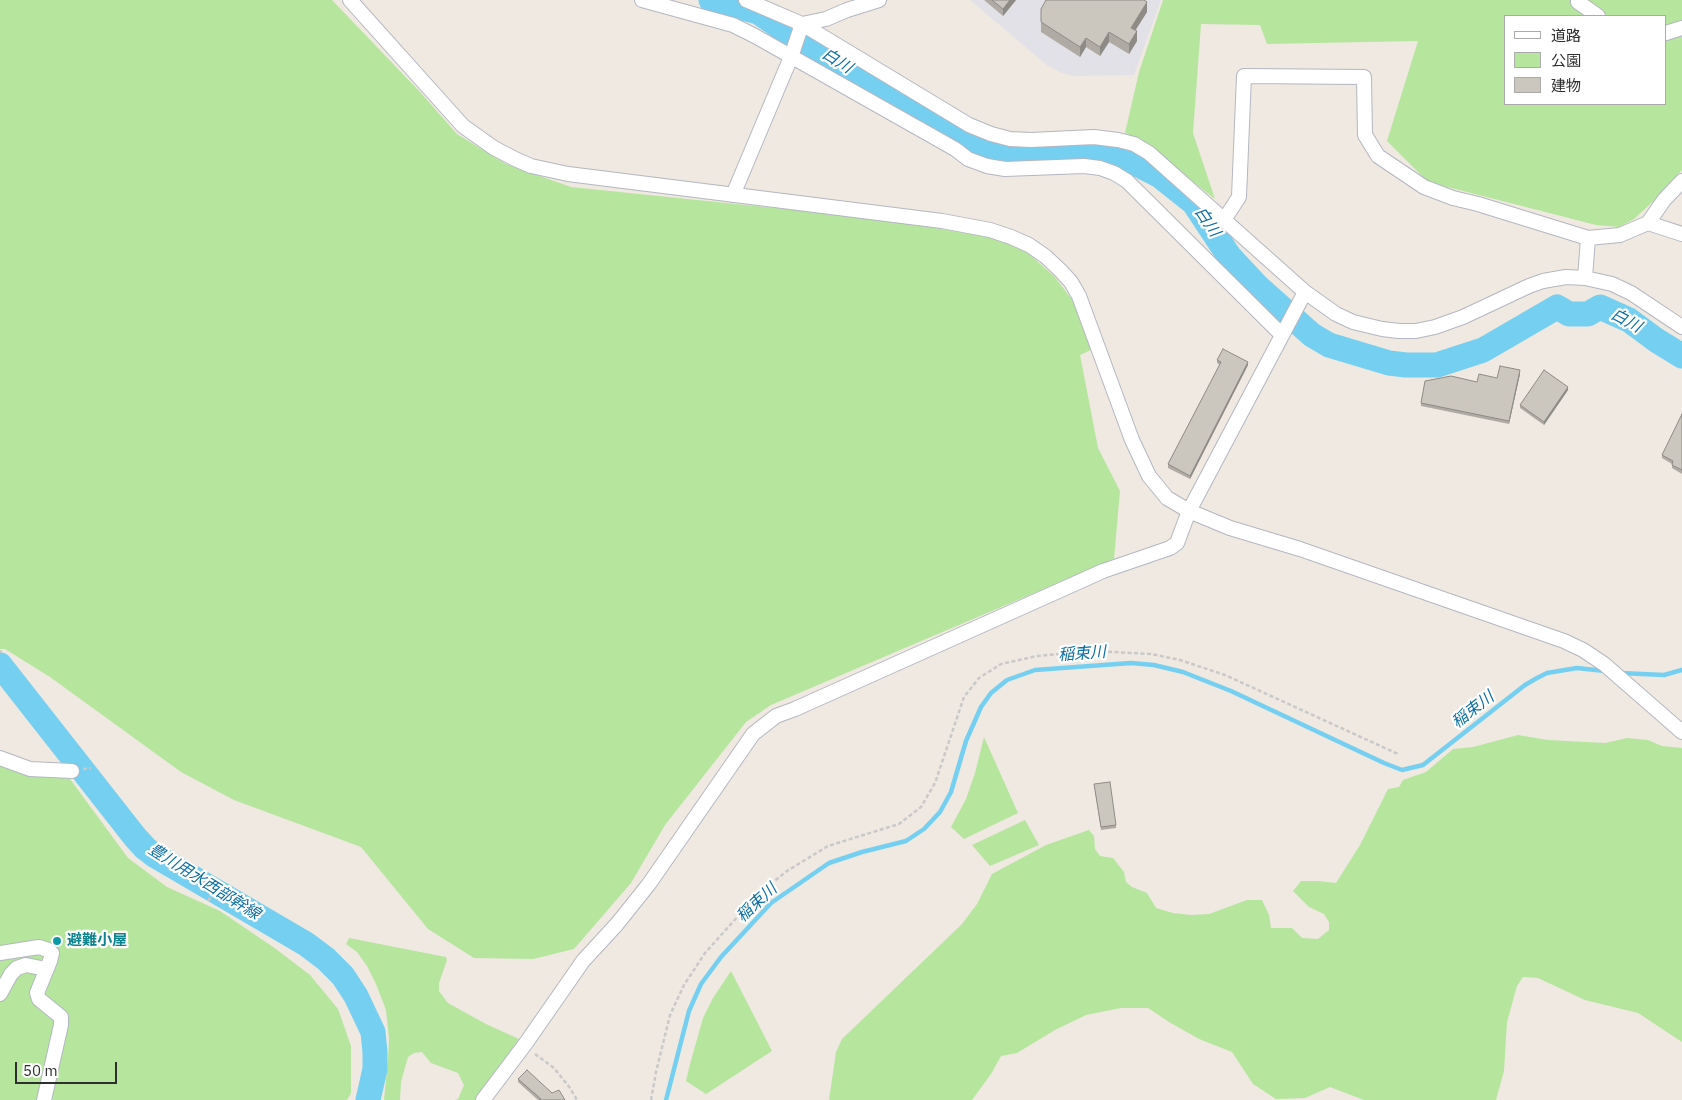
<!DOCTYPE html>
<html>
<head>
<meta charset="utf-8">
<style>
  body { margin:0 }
  #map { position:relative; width:1682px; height:1100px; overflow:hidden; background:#efe9e1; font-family:"IBM Plex Sans","Noto Sans JP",sans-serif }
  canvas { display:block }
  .legend { position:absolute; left:1504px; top:15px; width:162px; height:90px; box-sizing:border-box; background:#fff; border:1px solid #ababab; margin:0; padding:6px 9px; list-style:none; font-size:15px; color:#2e2e2e }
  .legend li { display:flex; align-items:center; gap:10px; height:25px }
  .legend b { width:25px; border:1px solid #ababab }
  .scale { position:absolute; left:15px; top:1062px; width:102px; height:22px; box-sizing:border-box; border:2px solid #2e2e2e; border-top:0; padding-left:6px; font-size:15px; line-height:18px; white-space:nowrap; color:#2e2e2e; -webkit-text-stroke:4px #fff; paint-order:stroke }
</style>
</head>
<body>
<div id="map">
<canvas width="1682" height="1100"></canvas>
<ul class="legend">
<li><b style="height:6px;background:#fff"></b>道路</li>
<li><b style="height:14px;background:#b6e59e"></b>公園</li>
<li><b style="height:14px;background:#cbc7bf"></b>建物</li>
</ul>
<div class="scale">50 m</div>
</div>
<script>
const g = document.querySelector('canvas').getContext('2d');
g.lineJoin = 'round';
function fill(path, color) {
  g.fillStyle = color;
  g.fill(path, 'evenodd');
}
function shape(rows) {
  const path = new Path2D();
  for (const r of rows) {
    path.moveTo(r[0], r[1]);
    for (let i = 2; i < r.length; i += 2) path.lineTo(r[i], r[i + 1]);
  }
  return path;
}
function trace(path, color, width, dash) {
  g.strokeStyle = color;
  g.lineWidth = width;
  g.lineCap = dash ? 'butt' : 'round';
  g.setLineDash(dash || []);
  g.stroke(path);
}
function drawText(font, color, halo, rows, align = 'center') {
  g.font = font + ' "IBM Plex Sans","Noto Sans JP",sans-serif';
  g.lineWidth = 4.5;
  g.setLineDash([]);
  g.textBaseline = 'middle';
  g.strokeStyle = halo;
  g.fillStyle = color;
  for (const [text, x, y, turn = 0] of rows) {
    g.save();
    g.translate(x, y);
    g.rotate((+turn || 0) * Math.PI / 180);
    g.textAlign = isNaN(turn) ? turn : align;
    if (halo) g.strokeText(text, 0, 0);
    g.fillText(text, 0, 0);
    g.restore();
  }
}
fill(shape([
  [970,0,1161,0,1134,75,1075,76,1062,73,1048,66]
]), '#e3e1e8');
fill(shape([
  [0,0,332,0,420,92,457,134,506,164,571,187,882,219,1000,239,1029,254,1054,276,1077,306,1093,349,1080,355,1098,448,1120,491,1114,559,771,705,746,722,665,825,631,883,574,949,533,959,474,958,428,929,361,847,234,800,181,772,50,677,5,649,0,649],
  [1163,0,1682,0,1682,170,1660,195,1634,219,1619,227,1596,225,1428,182,1387,141,1418,41,1267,44,1260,25,1201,24,1193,133,1215,199,1143,142,1125,133,1139,72],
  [1506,16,1666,16,1666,104,1506,104],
  [1518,735,1548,740,1605,743,1627,738,1648,740,1662,746,1682,748,1682,1042,1638,1013,1585,1000,1538,978,1523,977,1517,986,1507,1022,1504,1071,1496,1100,1364,1100,1330,1087,1305,1098,1276,1099,1253,1084,1232,1052,1199,1039,1169,1022,1148,1008,1121,1008,1086,1015,1055,1030,1017,1053,1001,1056,991,1074,972,1100,829,1100,836,1052,842,1039,962,924,977,904,992,874,1046,845,1089,830,1094,836,1095,849,1100,856,1113,858,1124,872,1126,882,1132,887,1147,893,1156,908,1173,913,1191,915,1209,914,1247,900,1262,900,1269,915,1271,928,1292,928,1302,938,1318,939,1329,930,1329,922,1324,914,1309,907,1293,891,1301,881,1318,881,1336,883,1360,845,1388,789,1399,787,1403,780,1426,772,1453,749,1473,747],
  [984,737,1018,813,964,839,951,827,966,799,975,773],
  [0,761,62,768,128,858,167,887,220,911,276,949,310,975,338,1009,351,1046,351,1093,347,1100,0,1100],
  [1025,820,1039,845,990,866,972,845],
  [349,938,446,957,447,960,439,983,439,991,448,1003,486,1024,519,1039,477,1100,455,1100,458,1099,464,1085,458,1073,431,1063,422,1052,414,1053,408,1057,401,1082,400,1100,384,1100,388,1060,389,1039,386,1010,376,984,367,966,357,952,346,944],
  [731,971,772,1051,706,1094,686,1081,690,1064,703,1018,713,998]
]), '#b6e59e');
trace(shape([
  [1620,673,1664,675,1682,670],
  [666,1100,689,1011,701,984,721,957,771,903,829,863,862,852,906,841,924,829,940,812,951,792,966,741,981,707,991,693,1007,680,1035,670,1131,663,1154,665,1183,672,1231,691,1384,763,1402,770,1423,765,1525,685,1537,678,1547,673,1577,668,1605,671]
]), '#75cff0', 4.5);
trace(shape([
  [711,0,758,12,808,46,954,132,981,150,1008,156,1071,156,1097,152,1125,158,1160,176,1194,203,1229,256,1257,286,1312,335,1329,345,1389,363,1406,365,1437,365,1483,350,1557,307,1569,314,1588,314,1600,307,1629,320,1656,340,1682,356],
  [0,665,135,837,145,848,154,855,306,944,326,959,343,976,356,996,373,1032,375,1052,375,1069,368,1100]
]), '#75cff0', 25);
const minor = shape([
  [350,0,463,126,494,148,515,159,531,166,568,174,942,221,990,230,1011,237,1029,245,1045,256,1060,270,1071,282,1079,296,1132,440,1149,476,1167,498,1189,511,1230,528,1300,549,1564,641,1583,650,1604,664,1682,732],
  [642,0,733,25,755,36,955,149,968,159,987,166,1005,169,1084,166,1100,168,1114,173,1127,181,1282,335],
  [746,0,802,24,969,125,991,134,1010,139,1031,140,1094,137,1118,140,1134,144,1149,153,1305,292,1336,314,1353,322,1382,329,1399,331,1416,331,1435,327,1463,317,1529,286,1543,281,1566,277,1585,278,1612,284,1631,293,1682,327],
  [1578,0,1578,2,1598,16],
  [802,24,826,19,847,10,879,0],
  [1666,33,1682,28],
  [733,195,791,57,802,24],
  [1224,220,1239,197,1244,76,1364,77,1365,135,1378,156,1424,187,1453,198,1478,204,1588,238,1620,235,1648,223,1664,200,1682,181],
  [1648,223,1682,234],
  [1585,278,1588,238],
  [0,758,30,769,72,771],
  [0,953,39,947,48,950,52,953,50,961,37,993,39,999,61,1017,61,1025,44,1100],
  [0,994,11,974,17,968,26,965,46,969],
  [483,1100,526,1043,583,961,617,924,649,884,753,734,776,716,795,709,1103,571,1170,548,1177,543,1189,511,1305,292]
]);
trace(minor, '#b4b7c1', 16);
trace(shape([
  [0,652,2,651],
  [83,769,91,768],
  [208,901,218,884],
  [535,1054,554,1068,570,1088,577,1100],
  [651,1100,656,1072,670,1015,684,985,705,953,757,895,787,871,828,846,899,824,921,807,935,783,964,697,979,678,1001,664,1037,656,1093,651,1151,654,1180,660,1225,675,1398,754]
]), '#c9c9c9', 2.5, [4, 2.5]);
trace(minor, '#fff', 14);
fill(shape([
  [984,0,1016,0,1003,16],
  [1041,9,1147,12,1135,31,1137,41,1129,54,1109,42,1100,56,1086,47,1080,57,1041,32],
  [1217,360,1248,365,1190,479,1168,468,1168,464,1220,365,1217,363],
  [1520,374,1509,424,1421,406,1421,403,1477,382],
  [1568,390,1544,425,1520,408,1520,405],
  [1682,414,1682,474,1672,468,1672,464,1662,458,1662,455],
  [1094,784,1116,825,1116,828,1101,830],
  [518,1079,552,1093,565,1100,538,1100,518,1082]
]), '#afaba4');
fill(shape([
  [1010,0,1016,0,1003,16,1003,9],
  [1147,2,1147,12,1131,37,1131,28],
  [1137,31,1137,41,1129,54,1129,44],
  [1109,32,1109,42,1100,56,1100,47],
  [1086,38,1086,47,1080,57,1080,47],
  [1248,362,1248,365,1190,479,1190,476],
  [1520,370,1520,374,1509,424,1509,421],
  [1568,387,1568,390,1544,425,1544,422]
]), '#8e8b86');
const building = shape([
  [992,0,1010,0,1003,9,992,0],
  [1046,0,1144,0,1147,2,1131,28,1137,31,1129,44,1109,32,1100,47,1086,38,1080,47,1041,22,1041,9,1046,0],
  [1223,349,1248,362,1190,476,1168,464,1221,362,1217,360,1223,349],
  [1500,366,1520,370,1509,421,1421,403,1425,381,1451,376,1477,382,1479,374,1497,378,1500,366],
  [1544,370,1568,387,1544,422,1520,405,1544,370],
  [1682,414,1682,470,1672,465,1673,461,1662,455,1682,414],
  [1110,782,1116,825,1101,827,1094,784,1110,782],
  [527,1070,552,1093,559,1090,565,1100,540,1100,541,1099,518,1079,527,1070]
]);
fill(building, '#cbc7bf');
trace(building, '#8e8b86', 1);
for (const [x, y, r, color] of [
  [57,941,5,"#0f9aa8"]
]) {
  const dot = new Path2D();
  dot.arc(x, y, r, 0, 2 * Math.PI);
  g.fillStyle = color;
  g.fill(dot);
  trace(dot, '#fff', 2);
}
drawText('bold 15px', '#0d838f', '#fff', [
  ["避難小屋",67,941]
], 'left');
drawText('italic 16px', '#0d6fa3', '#fff', [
  ["白川",837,61,32],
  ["白川",1207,222,56],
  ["白川",1626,321,28],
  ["稲束川",1082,654,-4],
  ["稲束川",1473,710,-38],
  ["豊川用水西部幹線",204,882,32],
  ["稲束川",757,903,-43]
]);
</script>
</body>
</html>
